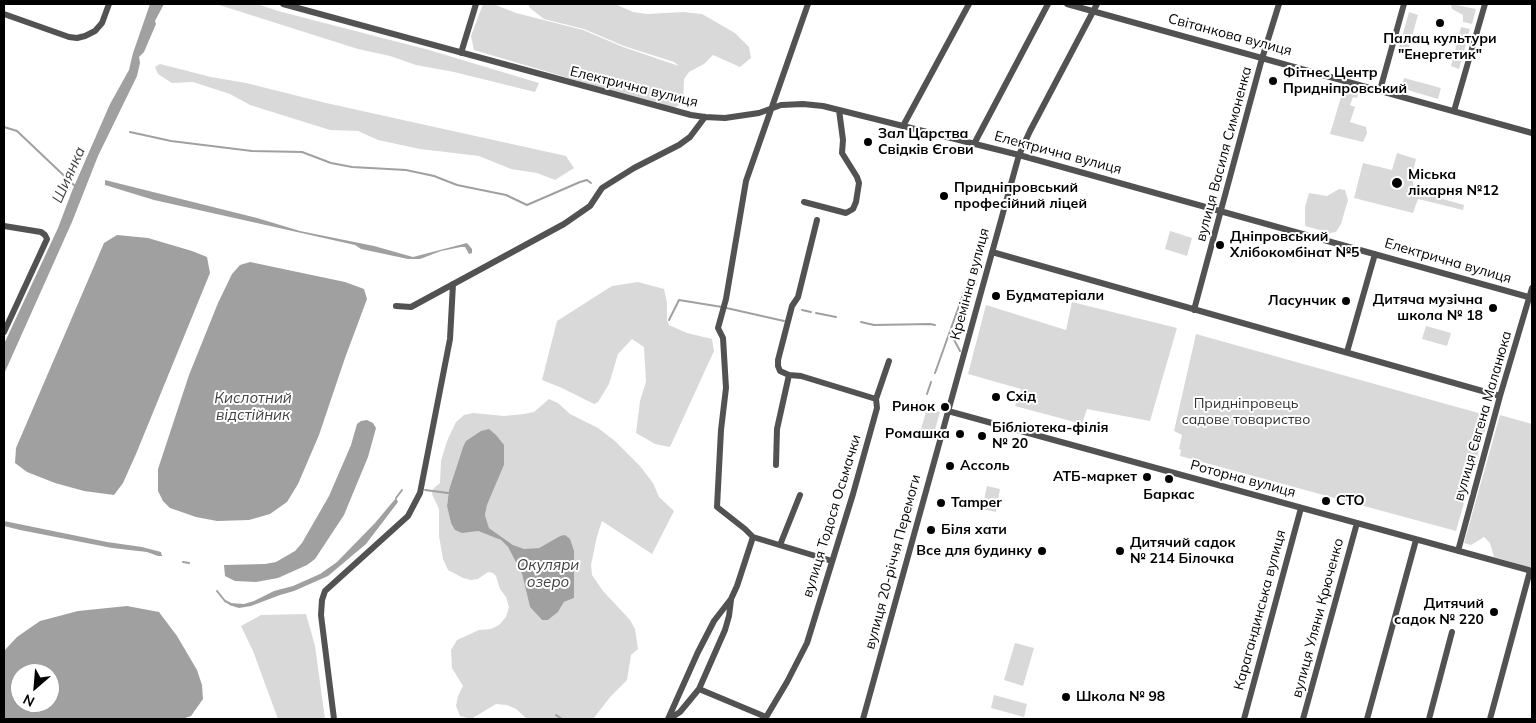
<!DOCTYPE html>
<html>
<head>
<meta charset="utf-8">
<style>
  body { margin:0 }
  #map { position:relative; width:1536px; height:723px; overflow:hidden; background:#fff; font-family:Mulish,sans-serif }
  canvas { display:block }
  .frame { position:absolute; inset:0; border:5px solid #000; pointer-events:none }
  .north { position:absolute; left:10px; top:663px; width:50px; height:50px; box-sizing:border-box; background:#fff; border:1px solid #999; border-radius:50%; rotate:207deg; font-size:14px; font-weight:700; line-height:20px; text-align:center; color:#000 }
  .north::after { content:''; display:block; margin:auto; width:18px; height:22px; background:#000; clip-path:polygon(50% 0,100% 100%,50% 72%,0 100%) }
</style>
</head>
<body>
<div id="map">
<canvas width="1536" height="723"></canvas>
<div class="frame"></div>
<div class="north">N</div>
</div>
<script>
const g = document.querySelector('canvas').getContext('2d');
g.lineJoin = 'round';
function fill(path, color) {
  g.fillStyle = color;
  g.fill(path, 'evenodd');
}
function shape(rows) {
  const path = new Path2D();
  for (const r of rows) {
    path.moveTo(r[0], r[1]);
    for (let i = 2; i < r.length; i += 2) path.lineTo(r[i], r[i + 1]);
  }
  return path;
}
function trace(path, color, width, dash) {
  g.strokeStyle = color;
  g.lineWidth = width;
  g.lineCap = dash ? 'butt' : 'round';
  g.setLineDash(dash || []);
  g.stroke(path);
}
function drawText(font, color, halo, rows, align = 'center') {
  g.font = font + ' Mulish,sans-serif';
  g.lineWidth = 4;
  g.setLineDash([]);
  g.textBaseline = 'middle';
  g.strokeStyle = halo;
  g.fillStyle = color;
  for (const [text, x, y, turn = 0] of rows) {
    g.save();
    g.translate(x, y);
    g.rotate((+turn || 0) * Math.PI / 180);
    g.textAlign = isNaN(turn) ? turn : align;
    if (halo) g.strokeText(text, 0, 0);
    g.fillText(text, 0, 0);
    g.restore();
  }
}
fill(shape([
  [216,4,257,4,278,11,429,50,539,83,535,92,454,72,416,65,390,56,358,49],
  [483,4,493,4,516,13,583,30,623,47,679,66,674,62,624,46,584,29,544,19,530,8,528,4,615,4,633,12,647,14,683,12,702,14,735,33,749,47,751,58,740,67,713,55,704,64,689,72,684,79,683,102,673,109,474,50,471,36],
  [1451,4,1476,9,1472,24,1463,22,1463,15,1452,9],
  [1409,12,1418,15,1407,54,1398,51],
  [1461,27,1470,29,1459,69,1451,66],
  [160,64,211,77,246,83,326,103,566,156,574,168,555,180,537,173,511,169,479,156,420,149,378,140,358,131,330,130,250,105,230,94,193,82,172,83,158,74,155,67],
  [1404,78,1441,88,1438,99,1401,88],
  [1344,87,1359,91,1357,98,1353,97,1350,105,1355,107,1350,122,1366,127,1367,133,1363,142,1330,134],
  [1397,153,1416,159,1412,176,1414,188,1418,192,1464,205,1463,210,1418,199,1413,213,1354,198,1363,163,1392,170],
  [1339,189,1345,190,1348,200,1341,224,1336,232,1330,233,1305,226,1305,207,1309,193,1327,196],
  [1170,231,1192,238,1187,256,1165,249],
  [638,282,664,289,667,303,667,320,669,325,687,333,712,339,714,351,670,447,655,444,636,433,640,401,646,382,644,347,632,339,618,354,609,384,598,402,594,404,562,388,542,380,557,321,612,286],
  [1072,302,1177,328,1150,421,1087,409,1082,424,1015,406,1021,389,968,374,986,305,1066,330],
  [1426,326,1451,333,1447,346,1422,339],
  [1196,334,1489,416,1456,531,1180,456,1181,450,1179,449,1182,435,1174,431],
  [549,399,558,403,570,414,598,428,615,441,640,466,653,483,659,497,674,511,652,554,602,521,597,536,591,565,592,575,603,591,630,620,635,629,638,649,631,655,627,680,611,696,593,719,527,719,516,709,507,705,496,704,471,719,460,716,456,706,458,696,463,686,452,668,451,650,457,640,479,630,491,629,499,625,506,617,509,607,506,597,500,589,496,576,493,573,488,572,478,579,471,580,463,578,448,570,443,559,439,536,439,509,432,494,433,489,440,483,441,461,447,441,456,422,464,415,473,413,504,416,524,414,534,412],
  [463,447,504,465,487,505,485,515,489,528,513,545,524,550,539,548,560,536,574,551,574,598,564,602,558,612,548,620,542,620,530,607,522,574,508,547,501,540,478,531,451,523,447,505,449,490],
  [927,408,940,412,933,437,920,433],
  [1500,415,1532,424,1532,568,1494,557,1490,543,1484,537,1471,545,1464,543],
  [987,486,1000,489,996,512,982,509],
  [306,614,315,646,325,719,278,719,253,651,241,626,261,615],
  [1015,643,1034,648,1023,686,1004,680],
  [994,695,1027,704,1024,717,991,708]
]), '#d9d9d9');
fill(shape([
  [150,4,164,4,155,21,156,24,144,52,139,57,140,63,137,76,98,156,72,222,4,374,4,344,58,228,72,191,110,104,129,70,133,53],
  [105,180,257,218,300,231,374,246,413,257,467,243,472,249,472,253,469,254,465,247,461,247,441,251,420,259,408,259,361,249,355,245,154,200,105,185],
  [117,235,148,238,192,251,207,257,210,273,136,454,123,483,114,495,84,491,55,483,27,472,15,463,16,448,104,243],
  [250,262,345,282,364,289,367,299,345,358,319,435,298,484,287,502,270,514,249,520,217,521,196,517,170,508,163,501,158,491,158,469,189,375,218,303,232,274,240,265],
  [367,420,373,423,376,428,368,457,344,515,315,559,307,565,278,578,256,582,235,581,225,576,224,565,265,564,276,562,295,551,302,543,329,496,351,445,357,424,361,421],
  [489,429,496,435,504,445,504,465,487,505,485,515,489,528,513,545,524,549,539,548,560,536,565,535,570,539,574,551,574,598,564,602,558,612,548,620,542,620,530,607,522,574,508,547,501,540,478,531,462,533,455,530,451,523,447,506,449,490,463,447,466,441,481,431],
  [396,498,398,502,366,544,328,576,294,591,280,595,251,606,239,608,229,605,230,603,244,604,254,601,274,591,293,586,320,574,337,562,375,523],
  [4,521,107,542,142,547,161,552,162,556,158,556,147,552,112,548,20,530,4,526],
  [127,606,159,612,177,636,197,670,202,685,203,699,191,716,182,719,4,719,4,651,17,637,40,621,78,611],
  [20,673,50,673,50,703,20,703]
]), '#a0a0a0');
trace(shape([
  [4,127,17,131,76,187],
  [130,132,171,141,252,151,302,152,331,163,352,167,406,170,434,176,457,185,506,195,527,205,580,182,587,180,591,183],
  [802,310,811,312],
  [816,313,836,317],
  [669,320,679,300,722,307,784,321],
  [861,322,874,325,930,324,935,325],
  [950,332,960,351],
  [935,373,964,292,966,288,976,284],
  [927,394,931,382],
  [425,490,448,493],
  [396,498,402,490],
  [183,562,189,563],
  [217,591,225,601,231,604],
  [556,715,562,719]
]), '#a0a0a0', 2);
trace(shape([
  [283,4,691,115,705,117,725,118,759,113,781,105,803,104,823,106,1019,155,1532,298],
  [1067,4,1532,133],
  [4,14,69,37,77,38,85,36,95,31,102,23,109,4],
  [461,53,476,4],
  [1380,90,1404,4],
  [1454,111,1485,4],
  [903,126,969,4],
  [974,144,1048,4],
  [804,202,846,213,853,209,856,202,859,183,857,177,842,153,843,140,839,110],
  [4,226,41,232,45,235,47,239,4,332],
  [992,252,1500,396],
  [396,306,411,307,564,224,590,206,602,188,634,168,679,145,690,137,705,117],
  [1194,310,1261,62,1279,4],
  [1347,352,1375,254],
  [876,399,889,361],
  [948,411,1532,571],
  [776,465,777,429,789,375,780,371,778,366,778,360,792,306,798,297,817,220],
  [753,537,832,561],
  [780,545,800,495],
  [1458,551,1500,396,1532,288],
  [699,689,766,717],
  [334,719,321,615,322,600,325,591,408,516,420,493,450,339,453,284],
  [668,719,698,652,714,621,731,599,737,586,753,537,745,529,717,507,721,430,726,388,723,338,718,328,726,299,746,181,808,4],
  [669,719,680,712,699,689,725,630,729,616,731,600],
  [765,719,787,682,807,643,853,494,877,408,876,399,801,376,789,375],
  [863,719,1019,155,1030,131,1097,4],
  [1244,719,1301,508],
  [1303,719,1357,523],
  [1367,719,1416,540],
  [1429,719,1452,632],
  [1490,719,1530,571]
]), '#525252', 6);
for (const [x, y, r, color] of [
  [1440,23,5,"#000"],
  [1273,81,5,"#000"],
  [868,142,5,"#000"],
  [1397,183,6,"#000"],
  [944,196,5,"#000"],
  [1220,245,5,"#000"],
  [996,296,5,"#000"],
  [1346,301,5,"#000"],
  [1493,308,5,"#000"],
  [996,397,5,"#000"],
  [945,407,5,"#000"],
  [960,434,5,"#000"],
  [982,436,5,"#000"],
  [950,466,5,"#000"],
  [1147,477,5,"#000"],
  [1169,479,5,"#000"],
  [1326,501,5,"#000"],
  [941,503,5,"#000"],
  [931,530,5,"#000"],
  [1042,551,5,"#000"],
  [1120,551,5,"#000"],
  [1494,612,5,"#000"],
  [1066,697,5,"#000"]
]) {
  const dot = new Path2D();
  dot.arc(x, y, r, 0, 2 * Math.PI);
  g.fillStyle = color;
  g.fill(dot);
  trace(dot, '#fff', 2);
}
drawText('14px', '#000', '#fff', [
  ["Світанкова вулиця",1230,35,15],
  ["Електрична вулиця",634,87,14],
  ["Електрична вулиця",1058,153,15],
  ["вулиця Василя Симоненка",1224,154,-75],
  ["Електрична вулиця",1448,261,16],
  ["Кремінна вулиця",970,284,-75],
  ["вулиця Євгена Маланюка",1483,416,-74],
  ["Роторна вулиця",1243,479,15],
  ["вулиця Тодося Осьмачки",832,516,-73],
  ["вулиця 20-річчя Перемоги",893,562,-75],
  ["Карагандинська вулиця",1260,610,-75],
  ["вулиця Уляни Крюченко",1318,618,-75]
]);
drawText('bold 14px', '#000', '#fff', [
  ["Палац культури",1440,39,"center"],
  ["\"Енергетик\"",1440,55,"center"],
  ["Фітнес Центр",1283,73],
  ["Придніпровський",1283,89],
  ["Зал Царства",878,134],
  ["Свідків Єгови",878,150],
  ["Міська",1408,175],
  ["лікарня №12",1408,191],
  ["Придніпровський",954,188],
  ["професійний ліцей",954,204],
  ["Дніпровський",1230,237],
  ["Хлібокомбінат №5",1230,253],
  ["Будматеріали",1006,296],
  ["Дитяча музічна",1483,300,"right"],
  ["школа № 18",1483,316,"right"],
  ["Ласунчик",1336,301,"right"],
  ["Схід",1006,397],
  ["Ринок",935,407,"right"],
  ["Бібліотека-філія",992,428],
  ["№ 20",992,444],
  ["Ромашка",950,434,"right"],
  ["Ассоль",960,466],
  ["АТБ-маркет",1137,477,"right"],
  ["Баркас",1169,495,"center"],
  ["СТО",1336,501],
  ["Tamper",951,503],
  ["Біля хати",941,530],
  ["Дитячий садок",1130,543],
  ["№ 214 Білочка",1130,559],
  ["Все для будинку",1032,551,"right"],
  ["Дитячий",1484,604,"right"],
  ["садок № 220",1484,620,"right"],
  ["Школа № 98",1076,697]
], 'left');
drawText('14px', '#303030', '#fff', [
  ["Придніпровець",1246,404],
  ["садове товариство",1246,420]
]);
drawText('italic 15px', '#414141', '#fff', [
  ["Шиянка",69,175,-66],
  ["Кислотний",253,398],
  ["відстійник",253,415],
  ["Окуляри",548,565],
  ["озеро",548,582]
]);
</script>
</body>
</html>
